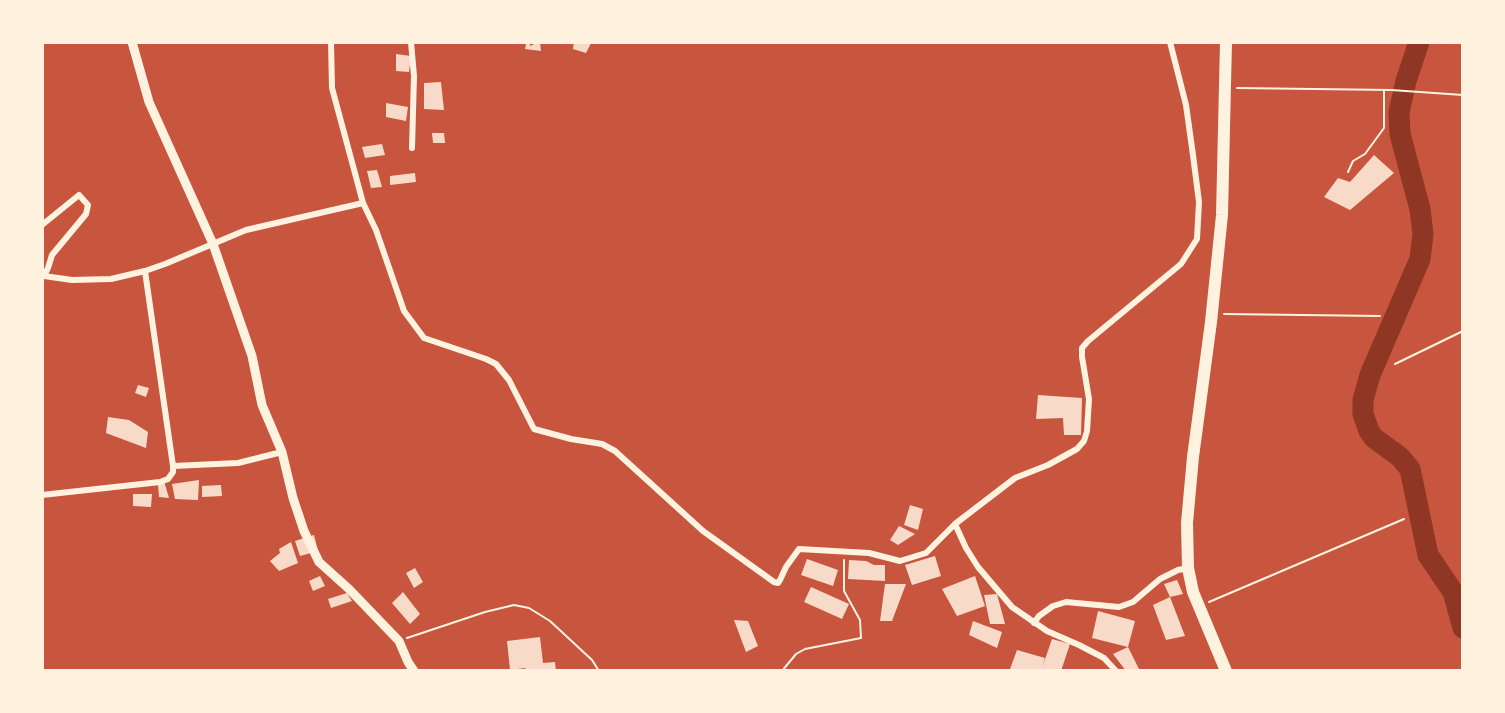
<!DOCTYPE html>
<html>
<head>
<meta charset="utf-8">
<style>
  body { margin:0 }
  #map { position:relative; width:1505px; height:713px; overflow:hidden; background:#c8553d; font-family:Spectral,serif }
  canvas { display:block }
  .frame { position:absolute; inset:0; border:44px solid #fff3e0; pointer-events:none }
</style>
</head>
<body>
<div id="map">
<canvas width="1505" height="713"></canvas>
<div class="frame"></div>
</div>
<script>
const g = document.querySelector('canvas').getContext('2d');
g.lineJoin = 'round';
function shape(rows) {
  const path = new Path2D();
  for (const r of rows) {
    path.moveTo(r[0], r[1]);
    for (let i = 2; i < r.length; i += 2) path.lineTo(r[i], r[i + 1]);
  }
  return path;
}
function trace(path, color, width, dash) {
  g.strokeStyle = color;
  g.lineWidth = width;
  g.lineCap = dash ? 'butt' : 'round';
  g.setLineDash(dash || []);
  g.stroke(path);
}
function fill(path, color) {
  g.fillStyle = color;
  g.fill(path, 'evenodd');
}
trace(shape([
  [1419,42,1406,81,1399,112,1400,134,1420,209,1423,234,1420,259,1370,375,1363,400,1363,414,1369,431,1374,438,1400,457,1410,469,1428,555,1453,592,1463,628]
]), '#8f3625', 21);
fill(shape([
  [538,42,540,42,541,51,525,49,526,44,530,43,530,46],
  [574,42,588,42,591,43,586,53,573,49],
  [396,54,411,56,409,72,396,71],
  [441,82,444,110,424,109,424,83],
  [386,103,408,107,406,121,386,117],
  [432,133,444,133,445,143,433,143],
  [382,144,385,155,365,158,362,147],
  [1374,155,1394,173,1350,210,1324,197,1338,178,1350,182],
  [377,170,382,187,371,188,367,171],
  [415,173,416,182,390,185,390,176],
  [138,385,149,388,146,397,135,393],
  [1038,395,1082,398,1081,435,1064,435,1063,418,1036,419],
  [108,417,129,420,148,432,146,448,106,433],
  [199,480,198,500,175,499,172,484],
  [164,481,169,498,159,497,158,485],
  [221,485,222,496,202,497,202,486],
  [133,494,152,494,151,507,133,506],
  [910,505,923,509,918,530,904,525],
  [899,526,915,534,898,545,890,540],
  [314,535,318,551,300,556,295,541],
  [291,542,298,563,279,571,270,561,280,553,279,549],
  [935,556,941,576,912,585,905,565],
  [807,559,838,570,833,586,801,575],
  [849,560,866,561,874,565,885,565,885,581,848,579],
  [415,568,423,582,414,588,406,573],
  [320,576,325,586,313,591,309,581],
  [975,576,985,606,957,616,942,589],
  [1177,580,1183,594,1170,597,1164,584],
  [885,584,906,584,892,621,880,621],
  [811,587,849,604,842,619,804,602],
  [403,592,420,614,410,624,392,603],
  [347,593,352,601,331,608,328,599],
  [997,594,1005,624,990,624,984,595],
  [1170,597,1185,636,1166,640,1153,605],
  [1098,611,1135,621,1128,647,1092,638],
  [734,620,748,621,758,646,746,652],
  [973,621,1002,632,997,648,969,635],
  [540,637,543,663,555,662,556,671,526,671,525,668,510,670,507,641],
  [1052,639,1070,644,1061,671,1017,671,1010,669,1017,650,1045,658,1042,668],
  [1128,647,1140,671,1126,671,1113,654]
]), '#f7dbc8');
trace(shape([
  [1237,88,1391,90,1463,95],
  [1348,172,1353,161,1365,154,1384,128,1384,90],
  [1224,314,1380,316],
  [1395,364,1463,331],
  [1209,602,1404,519],
  [407,638,485,612,514,605,529,608,550,621,592,660,599,671],
  [782,671,796,654,805,649,861,638,860,620,844,591,844,560]
]), '#fff3e0', 2);
trace(shape([
  [331,42,332,88,363,203,376,230,404,311,424,338,486,359,496,364,509,380,534,429,571,439,602,444,615,451,703,531,774,582,778,583,780,580,786,567,799,549,869,553,900,561,926,553,955,524,1015,478,1048,465,1077,449,1084,441,1087,431,1089,399,1082,357,1082,348,1088,341,1181,264,1197,239,1199,202,1193,155,1186,105,1170,42],
  [411,42,414,76,412,148],
  [42,225,79,195,88,205,86,214,52,255,48,268,44,276,72,280,111,279,145,271,165,264,246,230,363,203],
  [173,466,238,463,282,452],
  [42,495,160,482,168,479,173,472,173,466,145,271],
  [955,524,966,548,978,567,1012,607,1047,631,1079,645,1104,658,1116,671],
  [1034,623,1039,616,1053,606,1066,602,1119,607,1133,602,1160,579,1178,570,1188,568]
]), '#fff3e0', 6);
trace(shape([
  [132,42,149,102,213,244,252,356,262,405,282,452,293,498,304,531,319,562,349,589,399,641,408,662,414,671]
]), '#fff3e0', 9);
trace(shape([
  [1226,42,1222,215,1211,322,1193,457,1187,523,1188,568,1193,592,1226,671]
]), '#fff3e0', 12);
</script>
</body>
</html>
